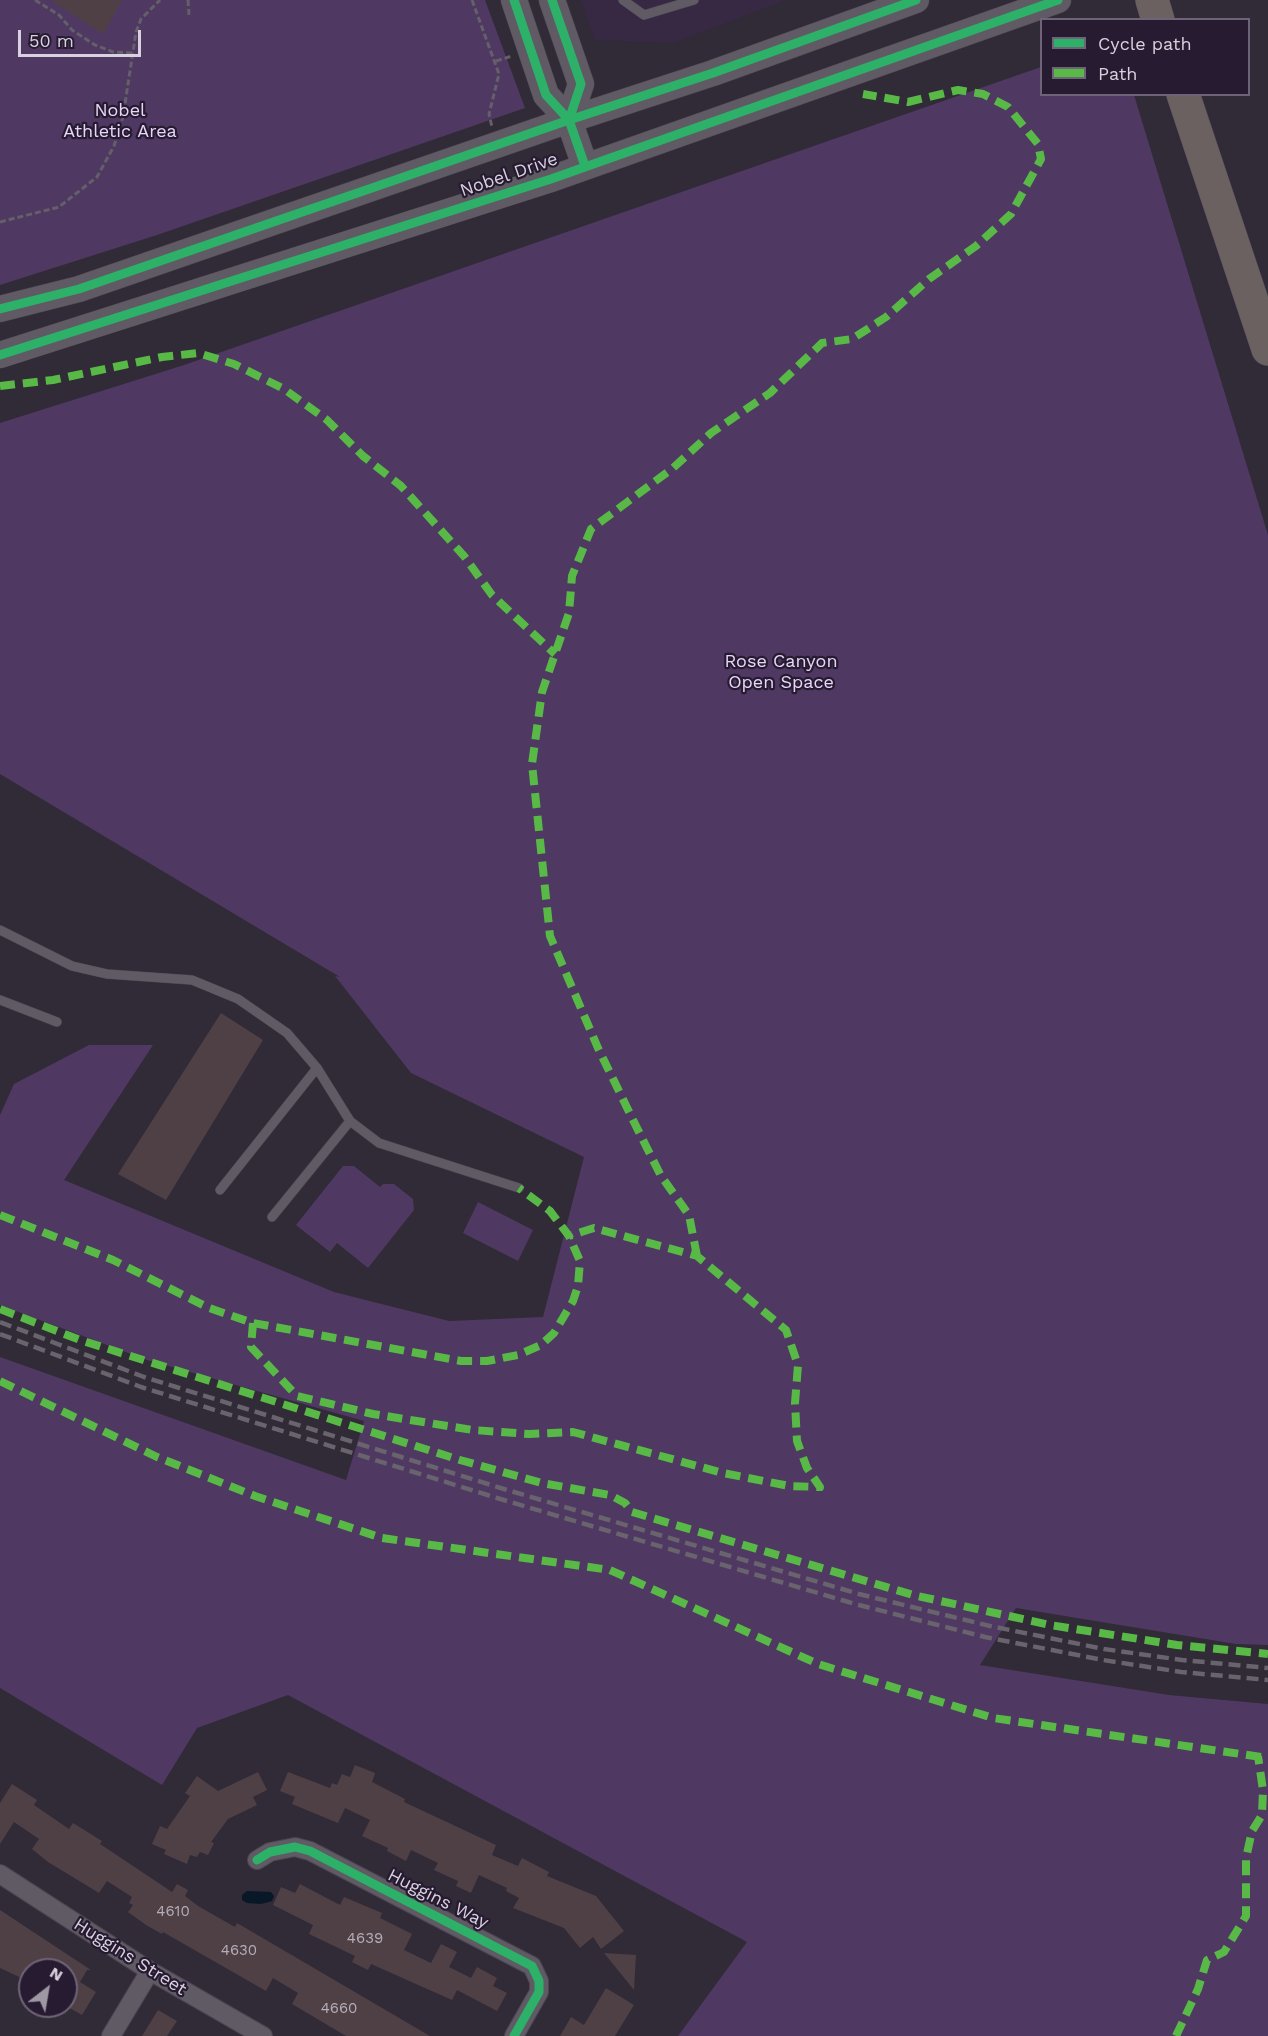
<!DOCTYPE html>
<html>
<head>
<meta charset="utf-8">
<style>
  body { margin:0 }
  #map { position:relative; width:1268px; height:2036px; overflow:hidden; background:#312a37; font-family:"Work Sans",sans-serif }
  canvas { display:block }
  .legend { position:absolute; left:1040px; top:18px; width:210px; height:78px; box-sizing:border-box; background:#271b31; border:2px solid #6e6477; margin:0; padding:8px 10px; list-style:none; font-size:18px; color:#d8d1df }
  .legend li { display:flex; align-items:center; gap:12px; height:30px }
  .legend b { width:30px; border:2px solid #6e6477 }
  .north { position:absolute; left:18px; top:1958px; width:60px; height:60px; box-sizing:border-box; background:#271b31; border:2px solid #6e6477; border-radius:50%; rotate:31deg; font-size:16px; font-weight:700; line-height:24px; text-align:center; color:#d8d1df }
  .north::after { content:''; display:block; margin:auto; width:21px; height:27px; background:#9e97a4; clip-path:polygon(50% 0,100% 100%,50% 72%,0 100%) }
  .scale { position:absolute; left:18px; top:30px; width:123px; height:27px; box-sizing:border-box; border:3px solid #d8d1df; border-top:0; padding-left:8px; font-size:18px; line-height:21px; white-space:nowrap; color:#d8d1df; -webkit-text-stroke:4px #271b31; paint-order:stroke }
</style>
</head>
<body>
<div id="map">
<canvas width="1268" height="2036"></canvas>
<ul class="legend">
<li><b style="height:8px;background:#2db169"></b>Cycle path</li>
<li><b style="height:8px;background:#58b947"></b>Path</li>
</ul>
<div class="north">N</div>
<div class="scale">50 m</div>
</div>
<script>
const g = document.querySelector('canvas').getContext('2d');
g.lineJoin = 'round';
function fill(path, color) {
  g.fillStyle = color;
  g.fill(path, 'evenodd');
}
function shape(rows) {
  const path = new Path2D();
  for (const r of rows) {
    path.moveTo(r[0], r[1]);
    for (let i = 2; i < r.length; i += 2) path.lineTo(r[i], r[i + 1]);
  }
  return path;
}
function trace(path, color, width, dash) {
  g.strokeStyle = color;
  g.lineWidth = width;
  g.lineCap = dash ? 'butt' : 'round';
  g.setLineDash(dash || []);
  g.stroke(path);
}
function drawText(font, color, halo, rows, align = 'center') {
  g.font = font + ' "Work Sans",sans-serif';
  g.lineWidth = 4.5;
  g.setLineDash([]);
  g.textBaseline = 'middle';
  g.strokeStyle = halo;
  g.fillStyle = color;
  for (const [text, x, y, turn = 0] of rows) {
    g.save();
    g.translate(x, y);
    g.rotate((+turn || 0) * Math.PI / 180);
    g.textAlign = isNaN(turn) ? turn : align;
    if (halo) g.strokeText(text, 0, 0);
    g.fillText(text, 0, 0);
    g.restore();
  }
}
fill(shape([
  [581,0,786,0,673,43,595,40]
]), '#372944');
fill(shape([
  [0,0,485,0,525,108,157,235,0,285],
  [1041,67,1042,94,1134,95,1268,535,1268,1645,1236,1644,1016,1608,980,1665,1169,1695,1268,1704,1268,2036,678,2036,747,1942,288,1695,197,1728,162,1785,0,1688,0,1357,346,1480,364,1421,147,1360,0,1305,0,1115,14,1084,89,1045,153,1045,64,1180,334,1292,449,1321,543,1317,584,1157,411,1073,335,976,340,977,0,774,0,423,184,365],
  [343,1166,354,1166,380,1187,383,1184,394,1184,413,1199,414,1210,368,1268,337,1243,330,1252,296,1225],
  [478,1202,533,1230,518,1261,463,1233]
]), '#4f3963');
fill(shape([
  [247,1891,271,1892,274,1896,272,1901,261,1904,247,1903,242,1900,242,1895]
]), '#081827');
fill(shape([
  [51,0,122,0,103,34],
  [221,1013,263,1040,166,1200,118,1174],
  [355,1765,375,1773,372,1782,405,1799,404,1802,496,1845,492,1855,518,1866,522,1858,549,1872,547,1876,596,1896,624,1931,601,1949,593,1937,580,1948,564,1928,513,1908,519,1898,506,1891,507,1888,479,1875,471,1893,456,1886,458,1881,434,1870,438,1863,411,1850,406,1861,387,1851,388,1848,362,1836,370,1820,345,1808,338,1823,292,1804,295,1797,280,1791,288,1772,330,1788,332,1783,337,1785,342,1774,350,1777],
  [258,1772,267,1790,253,1797,257,1805,228,1819,211,1842,214,1843,208,1855,200,1852,197,1857,190,1855,187,1864,164,1854,166,1850,152,1844,160,1826,167,1829,190,1796,185,1793,197,1776,218,1791],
  [12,1784,37,1800,34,1805,69,1829,73,1823,102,1841,100,1844,172,1892,177,1884,188,1890,185,1896,198,1906,235,1927,237,1923,430,2036,346,2036,292,2004,298,1993,273,1978,266,1991,163,1932,162,1934,146,1925,128,1912,133,1905,129,1903,132,1897,107,1881,99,1893,48,1862,32,1849,39,1839,14,1822,0,1844,0,1803],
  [300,1884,340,1905,344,1897,382,1913,380,1918,412,1934,404,1950,431,1963,441,1944,457,1952,449,1967,471,1978,477,1967,497,1978,493,1986,507,1993,497,2011,457,1990,452,2000,371,1964,368,1970,352,1962,355,1956,309,1934,313,1925,273,1905,281,1887,295,1893],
  [0,1910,91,1970,87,1970,80,1982,96,1992,82,2015,66,2006,66,1970,30,1970,30,1982,0,1968],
  [604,1953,636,1955,634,1990],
  [606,1988,634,2005,615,2036,560,2036,571,2017,584,2025],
  [158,2010,177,2021,167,2036,142,2036]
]), '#4f4045');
const lane = shape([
  [623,0,644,15,694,0],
  [0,930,72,966,107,974,192,980,238,999,287,1033,317,1068,350,1121,379,1143,519,1188],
  [0,1000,57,1022],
  [220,1190,317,1068],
  [272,1217,350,1121]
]);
const street = shape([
  [257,1860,270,1852,295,1847,310,1851,532,1966,539,1981,539,1992,514,2036],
  [0,1874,150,1971,263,2036],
  [111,2036,150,1971]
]);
const secondary = shape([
  [514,0,546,95,569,120,585,166],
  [552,0,581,84,569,120],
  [0,309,79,289,569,120,713,73,916,0],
  [0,355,551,179,1058,0]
]);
const highway = shape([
  [1152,0,1158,20],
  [1183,94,1268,349]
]);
trace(lane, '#4b4550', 10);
trace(street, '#4b4550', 20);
trace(secondary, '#4b4550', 27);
trace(highway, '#4b4550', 34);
trace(shape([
  [35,0,59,15,72,30,95,45,113,52,133,53],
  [188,0,189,15],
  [472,0,499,74,489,114,492,127],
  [496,61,512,56],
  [0,222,59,207,97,177,114,146,123,117,136,32,141,19,160,0]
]), '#645f68', 3, [6, 3]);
trace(lane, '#5f5a64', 9);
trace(street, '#5f5a64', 18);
trace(secondary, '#5f5a64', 26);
trace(highway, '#6a6160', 33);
trace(shape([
  [0,1322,144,1377,504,1489,859,1594,990,1626,1104,1649,1182,1660,1268,1668],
  [0,1334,141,1387,497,1498,855,1604,985,1637,1103,1660,1181,1672,1268,1680]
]), '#68636c', 4.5, [12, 6]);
trace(shape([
  [0,386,53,380,162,357,198,353,234,364,284,389,327,420,363,456,401,486,464,556,492,595,555,654],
  [0,1215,113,1260,209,1308,253,1323,461,1361,487,1361,518,1355,541,1345,554,1333,573,1301,578,1286,580,1261,569,1236,550,1211,519,1188],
  [697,1256,689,1215,661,1176,634,1122,598,1048,550,936,532,764,542,692,569,613,572,576,591,529,673,468,711,433,770,393,822,343,852,339,886,317,929,279,976,246,1011,214,1041,159,1038,144,1008,107,983,94,958,90,908,102,863,94],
  [0,1309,80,1340,460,1460,542,1483,610,1495,625,1503,632,1512,913,1595,1050,1625,1177,1645,1268,1654],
  [253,1323,251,1347,297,1396,373,1414,473,1430,529,1434,573,1432,723,1473,789,1486,820,1487,807,1468,797,1441,795,1403,798,1365,786,1330,697,1256,594,1228,569,1236],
  [0,1381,157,1457,255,1496,382,1538,610,1570,818,1664,993,1718,1268,1758],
  [1176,2036,1198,1989,1207,1960,1224,1952,1246,1916,1246,1858,1252,1831,1262,1815,1263,1790,1258,1756]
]), '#58b947', 8, [15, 8]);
trace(shape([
  [514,0,546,95,569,120,585,166],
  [552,0,581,84,569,120],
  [0,309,79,289,569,120,713,73,916,0],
  [0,355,551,179,1058,0],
  [257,1860,270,1852,295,1847,310,1851,532,1966,539,1981,539,1992,514,2036]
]), '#2db169', 9);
drawText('15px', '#b6adb8', null, [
  ["4610",173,1912],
  ["4639",365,1939],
  ["4630",239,1951],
  ["4660",339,2009]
]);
drawText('18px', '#e8d6f9', '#271b31', [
  ["Nobel",120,111],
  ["Athletic Area",120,132],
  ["Rose Canyon",781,662],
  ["Open Space",781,683]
]);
drawText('18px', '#d8d1df', '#271b31', [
  ["Nobel Drive",509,175,-19],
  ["Huggins Way",438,1899,27],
  ["Huggins Street",130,1957,32]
]);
</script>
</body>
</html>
